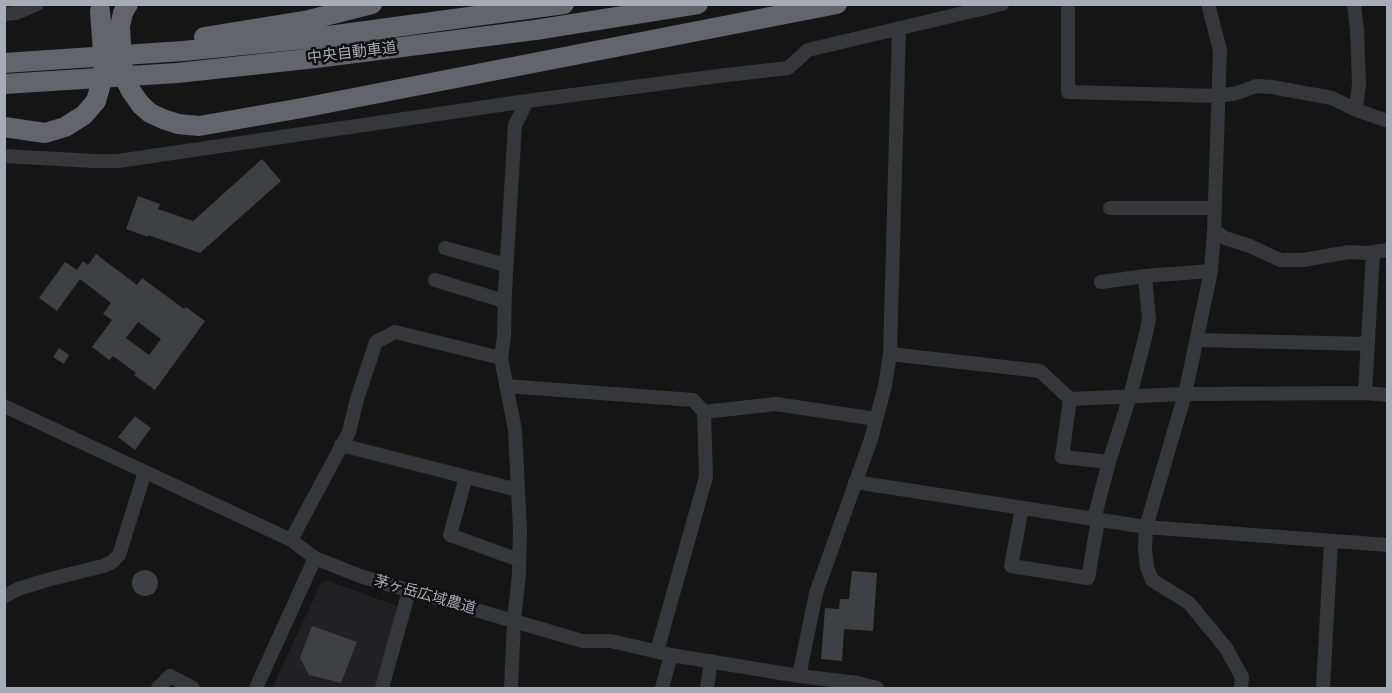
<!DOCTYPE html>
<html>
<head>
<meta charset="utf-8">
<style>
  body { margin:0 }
  #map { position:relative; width:1392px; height:693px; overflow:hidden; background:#151516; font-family:Rubik,sans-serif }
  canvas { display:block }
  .frame { position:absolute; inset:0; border:6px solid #a7acb6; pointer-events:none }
</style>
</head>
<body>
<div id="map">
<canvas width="1392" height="693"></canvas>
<div class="frame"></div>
</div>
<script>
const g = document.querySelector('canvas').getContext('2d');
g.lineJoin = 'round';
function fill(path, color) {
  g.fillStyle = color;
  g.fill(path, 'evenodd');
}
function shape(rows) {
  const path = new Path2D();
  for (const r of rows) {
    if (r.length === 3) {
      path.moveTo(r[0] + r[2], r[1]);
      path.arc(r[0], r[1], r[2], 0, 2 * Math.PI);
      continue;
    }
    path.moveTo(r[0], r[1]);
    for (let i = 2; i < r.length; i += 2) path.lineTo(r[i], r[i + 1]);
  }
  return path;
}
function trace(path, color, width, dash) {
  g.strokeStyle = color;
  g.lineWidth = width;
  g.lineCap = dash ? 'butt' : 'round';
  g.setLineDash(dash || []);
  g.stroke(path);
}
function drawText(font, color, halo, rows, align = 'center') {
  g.font = font + ' Rubik,"Noto Sans JP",sans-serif';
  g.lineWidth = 5;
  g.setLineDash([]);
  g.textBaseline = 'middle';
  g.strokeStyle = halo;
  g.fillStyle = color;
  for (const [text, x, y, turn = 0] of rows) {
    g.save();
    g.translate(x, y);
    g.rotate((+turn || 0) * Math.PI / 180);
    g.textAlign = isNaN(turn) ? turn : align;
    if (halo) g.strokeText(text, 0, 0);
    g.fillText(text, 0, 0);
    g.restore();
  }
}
fill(shape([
  [328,581,400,607,377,688,272,688,321,583]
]), '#212123');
fill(shape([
  [262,159,281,181,200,253,148,235,148,237,126,229,138,196,160,204,158,209,193,221],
  [96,254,137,285,142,278,184,309,186,307,205,321,155,390,134,375,136,373,113,356,109,360,92,347,112,320,103,314,111,303,80,279,57,311,39,298,65,262,77,270,83,261,88,265],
  [138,322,161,339,149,355,126,338],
  [59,348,69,355,64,364,53,357],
  [135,416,151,428,135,450,118,437],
  [145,583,13],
  [852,571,877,573,873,631,844,629,842,661,821,659,825,608,839,609,840,599,849,599],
  [312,626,357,642,341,683,309,675,300,658]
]), '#3f4043');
trace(shape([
  [1068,4,1068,92,1219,96,1237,93,1256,86,1272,87,1332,98,1356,110,1388,121],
  [1208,4,1220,50,1214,230,1211,271,1185,394,1146,527,1145,549,1147,567,1152,580,1189,603,1226,648,1242,677,1241,688],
  [1354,4,1357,30,1359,83,1356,110],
  [4,14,16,13,37,4],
  [4,156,94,161,118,161,527,101,718,76,788,68,808,50,1002,4],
  [1110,208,1215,208],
  [1214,230,1225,238,1250,246,1280,260,1303,260,1349,252,1367,253,1388,250],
  [445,248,506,265],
  [435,280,504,301],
  [1101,282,1145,276,1211,271],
  [1197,340,1368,344],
  [890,354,1040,371,1070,399,1185,394,1365,393,1388,395],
  [506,386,693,400,704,412,706,477,657,651],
  [1365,393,1373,253],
  [1070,399,1062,457,1109,462],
  [4,406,291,540,315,558,360,576,582,641,611,641,671,655,799,676,858,683,877,688],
  [704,412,776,404,876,419],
  [341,445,518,490],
  [466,477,450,535,519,560],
  [855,482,1146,527,1388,545],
  [1022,508,1011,566,1088,578,1098,520],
  [1094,519,1109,462,1130,396,1146,334,1149,319,1145,276],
  [291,540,349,432,357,399,376,342,395,332,501,358],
  [4,597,18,589,47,580,103,566,112,562,119,555,145,472],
  [799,676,816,593,871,439,885,386,890,354,899,28],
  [158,688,170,676,193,688],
  [256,688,315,558],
  [382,688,409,591],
  [511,688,514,621,519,574,520,529,515,430,501,358,504,336,505,291,515,125,527,101],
  [662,688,671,655],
  [707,688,711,661],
  [1323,688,1331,541]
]), '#36373b', 14);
trace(shape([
  [120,26,123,13,128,4],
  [204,37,309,20,372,4],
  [4,63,183,51,314,38,564,4],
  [4,84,177,73,316,58,535,30,698,4],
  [141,105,150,113,163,119,178,124,199,126,302,108,837,4],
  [4,127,45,133,65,127,84,115,96,101]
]), '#62656c', 20);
trace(shape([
  [120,26,122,64,126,81,131,91,141,105],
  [96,101,101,84,104,66,100,11]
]), '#62656c', 20);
drawText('15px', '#a7acb6', '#101011', [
  ["中央自動車道",352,53,-7],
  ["茅ヶ岳広域農道",425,595,16]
]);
</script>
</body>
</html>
